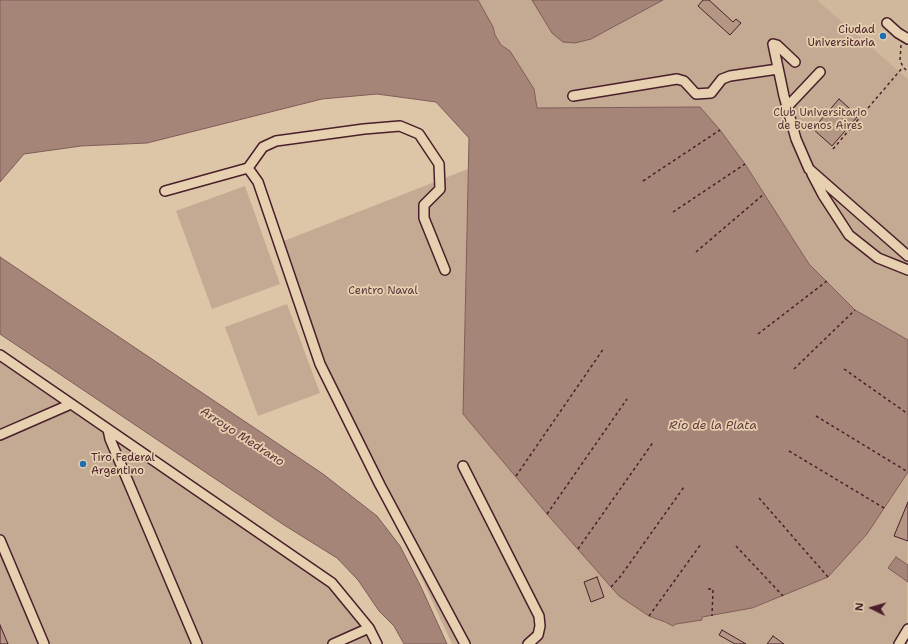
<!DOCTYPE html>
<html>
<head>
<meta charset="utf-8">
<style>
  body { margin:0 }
  #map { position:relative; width:908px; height:644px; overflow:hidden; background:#ddc6a7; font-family:"Shantell Sans",sans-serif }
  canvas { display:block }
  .north { position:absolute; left:852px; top:588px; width:40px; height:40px; -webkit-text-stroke:3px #e6d0af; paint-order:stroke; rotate:275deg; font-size:11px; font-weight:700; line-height:16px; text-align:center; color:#4a1f2b }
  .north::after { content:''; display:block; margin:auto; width:14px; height:18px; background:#4a1f2b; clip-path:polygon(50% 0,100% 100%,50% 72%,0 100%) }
</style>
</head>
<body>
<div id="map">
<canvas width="908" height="644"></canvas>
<div class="north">N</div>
</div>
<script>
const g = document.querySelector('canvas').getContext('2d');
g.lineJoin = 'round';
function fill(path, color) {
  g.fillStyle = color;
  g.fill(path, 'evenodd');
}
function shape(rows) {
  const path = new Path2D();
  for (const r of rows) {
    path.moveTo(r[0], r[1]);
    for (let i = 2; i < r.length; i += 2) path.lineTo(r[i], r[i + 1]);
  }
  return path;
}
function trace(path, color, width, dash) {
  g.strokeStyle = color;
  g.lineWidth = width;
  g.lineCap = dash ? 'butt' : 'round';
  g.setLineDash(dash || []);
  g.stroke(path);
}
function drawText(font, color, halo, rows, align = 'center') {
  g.font = font + ' "Shantell Sans",sans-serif';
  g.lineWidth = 3.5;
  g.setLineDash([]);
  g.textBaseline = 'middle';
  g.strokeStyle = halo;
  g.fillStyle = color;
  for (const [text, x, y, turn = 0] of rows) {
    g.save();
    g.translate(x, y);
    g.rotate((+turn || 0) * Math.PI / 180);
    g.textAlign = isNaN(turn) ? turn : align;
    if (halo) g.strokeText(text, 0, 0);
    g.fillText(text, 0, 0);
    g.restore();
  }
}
fill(shape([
  [817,0,908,0,908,79,899,72]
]), '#d0b89c');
fill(shape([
  [478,0,532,0,552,33,591,39,663,0,817,0,908,79,908,340,855,310,809,264,745,164,720,130,700,107,537,108,534,89,510,51,501,45,495,35,493,27],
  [468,169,463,414,547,514,619,596,649,616,673,626,676,624,702,620,702,617,752,608,828,577,867,534,908,472,907,644,452,644,322,362,276,244],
  [245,186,280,284,212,309,176,211],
  [287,304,320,393,258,416,225,327],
  [0,351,331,577,381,644,0,644]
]), '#c4aa92');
const water = shape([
  [0,0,478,0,493,27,495,35,501,45,510,51,534,89,537,108,700,107,720,130,745,164,809,264,855,310,908,340,908,472,867,534,828,577,752,608,702,617,702,620,676,624,673,626,665,622,649,616,619,596,547,514,463,414,469,138,436,102,377,94,322,99,147,143,81,146,24,154,0,182,0,0],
  [532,0,663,0,591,39,575,43,563,42,552,33,532,0],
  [0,257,323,474,377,516,400,546,421,587,447,644,404,644,394,626,379,611,358,580,337,558,284,525,0,334,0,257],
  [896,557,908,565,908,582,888,568,896,557]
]);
fill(water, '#a48577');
trace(water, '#805c59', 1);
const building = shape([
  [703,0,709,0,733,22,736,19,741,23,730,35,698,6,703,0],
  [839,99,858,116,832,146,813,129,839,99],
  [908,502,908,541,894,536,908,502],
  [597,577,604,597,591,602,584,582,597,577],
  [0,625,8,644,0,644,0,625],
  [722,630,746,644,735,644,719,635,722,630],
  [773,636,784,644,767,644,773,636]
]);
fill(building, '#b39784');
trace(building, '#4a1f2b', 1);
const minor = shape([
  [887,23,898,33,908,39],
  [795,62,777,45,773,44,784,96,796,139,809,169,908,256],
  [573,96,677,79,684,81,696,94,711,93,722,79,730,76,778,69],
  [787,107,820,72],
  [248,168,263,147,276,141,364,129,400,126,419,134,439,164,440,189,424,205,424,218,445,270],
  [812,174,823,195,849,235,878,258,908,270],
  [165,191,248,168,258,182,320,364,380,485,465,644],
  [0,355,332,583,369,628,377,644],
  [108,429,110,439,197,644],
  [0,435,71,404],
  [463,466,539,616,540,626,538,635,528,644],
  [0,540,44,644],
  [333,644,369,628],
  [899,644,908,629]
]);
trace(minor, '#4a1f2b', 12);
trace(shape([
  [901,45,900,60,903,67,908,72],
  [833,149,903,67],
  [643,181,720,130],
  [673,212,745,164],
  [696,252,764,194],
  [758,334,827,281],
  [794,369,855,310],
  [844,369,908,414],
  [816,416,908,472],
  [789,451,884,508],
  [516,476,604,348],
  [759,498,828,577],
  [547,514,627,399],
  [736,546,783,596],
  [578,549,654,441],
  [611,587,620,577,684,487],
  [708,589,713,589,712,616],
  [649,616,701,544]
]), '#4a1f2b', 1.5, [3, 3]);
trace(minor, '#e6d0af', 9);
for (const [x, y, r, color] of [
  [883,36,4,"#1f6fb2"],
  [83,464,4,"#1f6fb2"]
]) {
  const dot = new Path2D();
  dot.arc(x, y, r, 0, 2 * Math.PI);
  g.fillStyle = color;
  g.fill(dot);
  trace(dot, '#e6d0af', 1.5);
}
drawText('11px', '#4a1f2b', '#e6d0af', [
  ["Ciudad",875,30],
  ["Universitaria",875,43],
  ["Tiro Federal",91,458,"left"],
  ["Argentino",91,471,"left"]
], 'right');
drawText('11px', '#5c343a', '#e6d0af', [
  ["Club Universitario",820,113],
  ["de Buenos Aires",820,126],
  ["Centro Naval",383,291]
]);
drawText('italic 12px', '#60383e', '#e6d0af', [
  ["Río de la Plata",713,426],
  ["Arroyo Medrano",242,437,33]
]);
</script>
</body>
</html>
